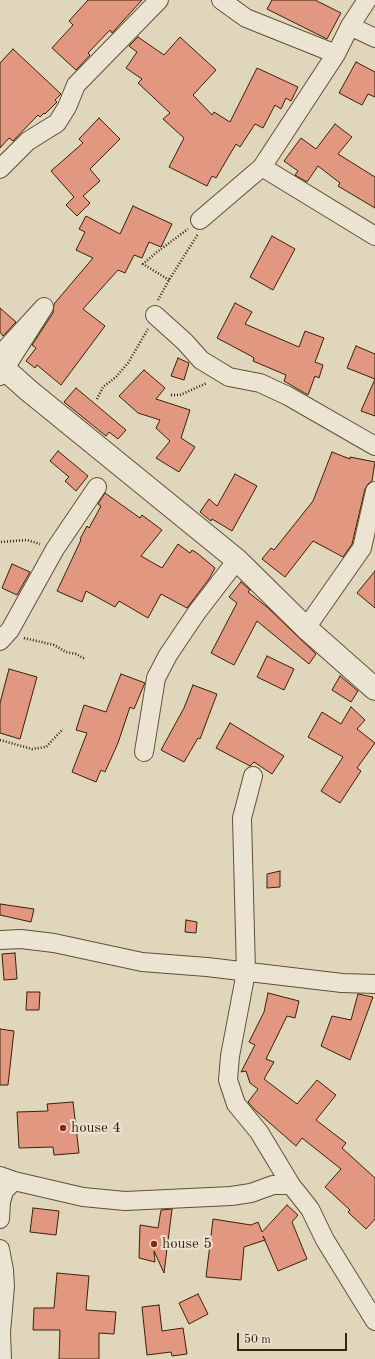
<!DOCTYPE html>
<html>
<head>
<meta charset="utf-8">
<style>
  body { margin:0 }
  #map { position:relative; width:375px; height:1359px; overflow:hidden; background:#e0d6bc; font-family:"Old Standard TT",serif }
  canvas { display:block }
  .scale { position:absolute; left:237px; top:1333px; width:110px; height:18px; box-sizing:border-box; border:2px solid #3b2107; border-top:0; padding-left:5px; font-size:12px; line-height:14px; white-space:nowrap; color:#3b2107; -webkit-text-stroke:3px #ebe4d3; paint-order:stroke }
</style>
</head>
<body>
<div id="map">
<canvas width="375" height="1359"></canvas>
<div class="scale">50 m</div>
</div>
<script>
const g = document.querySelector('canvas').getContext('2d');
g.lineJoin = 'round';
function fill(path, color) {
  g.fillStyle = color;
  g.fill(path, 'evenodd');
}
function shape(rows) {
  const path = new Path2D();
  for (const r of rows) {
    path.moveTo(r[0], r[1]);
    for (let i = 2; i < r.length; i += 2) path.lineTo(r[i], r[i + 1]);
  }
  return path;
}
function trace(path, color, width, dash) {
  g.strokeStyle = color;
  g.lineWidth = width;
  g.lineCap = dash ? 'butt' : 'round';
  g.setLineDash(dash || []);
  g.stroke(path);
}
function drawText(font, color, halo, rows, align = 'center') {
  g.font = font + ' "Old Standard TT",serif';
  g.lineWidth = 4;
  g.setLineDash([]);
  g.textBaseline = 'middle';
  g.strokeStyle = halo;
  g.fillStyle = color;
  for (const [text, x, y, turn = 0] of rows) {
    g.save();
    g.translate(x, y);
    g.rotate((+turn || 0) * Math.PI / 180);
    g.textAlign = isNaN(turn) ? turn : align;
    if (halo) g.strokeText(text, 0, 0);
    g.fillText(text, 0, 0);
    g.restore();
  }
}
const building = shape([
  [88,0,142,0,112,33,110,30,88,53,90,55,76,70,52,48,73,25,69,21,88,0],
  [272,0,315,0,341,13,327,39,267,9,272,0],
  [138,37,164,55,180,37,216,70,193,95,212,115,214,112,230,122,257,68,298,87,291,101,286,98,281,109,275,105,263,128,255,124,240,147,236,144,216,178,212,176,207,186,169,167,184,138,163,119,170,113,138,83,142,79,126,68,137,52,129,46,138,37],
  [13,49,61,94,55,100,57,102,45,114,44,113,40,117,38,115,13,141,9,138,0,148,0,63,13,49],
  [356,62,375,72,375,97,368,94,362,105,339,93,356,62],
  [99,118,120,139,90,169,100,181,83,196,90,203,77,216,66,205,74,197,51,171,83,143,79,139,99,118],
  [335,124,352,137,338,154,375,177,375,208,338,186,340,183,318,166,307,182,295,175,298,171,284,161,301,138,316,149,335,124],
  [133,206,172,224,161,247,149,242,142,258,134,255,125,273,118,270,83,309,105,326,61,385,37,365,35,368,26,361,36,348,32,345,53,313,54,304,93,258,76,250,85,232,79,229,86,216,120,234,133,206],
  [272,236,295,249,273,290,250,277,272,236],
  [235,303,252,312,245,324,299,347,305,331,324,338,315,362,323,365,319,378,315,376,308,395,284,381,286,375,253,361,254,358,251,356,217,338,235,303],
  [0,308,16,322,3,336,0,332,0,308],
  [356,346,375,354,375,416,361,411,375,379,347,368,356,346],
  [178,358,189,363,184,380,171,376,178,358],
  [144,370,165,388,156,399,190,410,181,438,195,447,179,472,156,458,170,441,156,428,160,420,138,413,119,396,144,370],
  [76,388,126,430,118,439,109,432,106,436,64,402,76,388],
  [58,451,88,476,76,491,65,481,69,477,50,461,58,451],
  [332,452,350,459,350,457,375,462,372,481,368,484,365,489,352,544,343,557,313,541,285,577,262,559,271,548,274,550,313,501,332,452],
  [235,474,257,486,232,531,212,519,211,521,200,512,209,499,217,506,235,474],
  [105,493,140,518,142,515,162,530,141,556,162,568,178,544,190,553,192,550,197,553,215,568,209,579,187,608,161,594,148,618,119,601,115,607,86,591,82,602,57,591,81,540,80,539,87,526,89,528,101,506,98,504,105,493],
  [12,564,30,572,17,595,2,588,12,564],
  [375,571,375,608,357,593,375,571],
  [241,582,250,590,248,592,267,607,316,654,309,664,257,621,234,665,211,653,237,603,229,597,241,582],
  [267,656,294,669,284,690,257,677,267,656],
  [9,669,37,677,20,739,0,733,0,703,9,669],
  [121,674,145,683,144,685,134,709,130,707,118,743,105,772,101,770,96,782,72,772,87,733,76,730,84,705,106,712,121,674],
  [340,676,358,691,351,702,332,690,340,676],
  [193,685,217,694,200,739,198,738,184,762,161,750,184,708,193,685],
  [351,707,365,720,357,729,375,743,357,768,361,771,340,803,321,791,343,757,308,737,322,712,341,724,351,707],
  [230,723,284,756,272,774,254,762,250,766,216,748,230,723],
  [280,871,280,887,267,888,267,874,280,871],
  [0,904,34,909,31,922,0,915,0,904],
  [186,920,197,922,196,933,185,932,186,920],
  [15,953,17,979,4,980,2,954,15,953],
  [27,992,40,992,39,1010,26,1010,27,992],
  [268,993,299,1001,295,1018,287,1016,266,1059,274,1062,264,1079,297,1104,317,1080,336,1095,316,1120,346,1143,342,1148,375,1178,375,1219,366,1229,348,1212,350,1210,325,1187,341,1169,302,1138,296,1146,255,1110,248,1102,258,1089,250,1083,246,1071,241,1072,255,1045,249,1042,264,1012,268,993],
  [358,994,373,997,350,1060,321,1046,332,1016,351,1020,358,994],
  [0,1029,14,1031,8,1085,0,1085,0,1029],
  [73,1102,79,1153,54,1155,53,1147,19,1148,17,1112,48,1111,47,1104,73,1102],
  [287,1205,298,1215,292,1222,307,1259,278,1271,263,1236,265,1240,244,1247,241,1280,206,1277,213,1219,251,1225,258,1222,262,1232,287,1205],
  [33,1208,59,1211,56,1235,30,1232,33,1208],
  [172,1209,164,1273,154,1251,155,1262,139,1258,140,1225,158,1228,161,1210,172,1209],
  [57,1273,89,1276,86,1310,116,1312,114,1334,99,1333,99,1359,59,1359,60,1330,33,1330,34,1308,54,1308,57,1273],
  [198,1294,208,1314,189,1324,179,1303,198,1294],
  [159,1305,162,1331,183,1328,187,1354,172,1356,171,1352,147,1355,142,1307,159,1305]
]);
fill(building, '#e29780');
trace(building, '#3b2107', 1);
const minor = shape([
  [221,0,246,18,336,54],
  [350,26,375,38],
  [262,167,375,236],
  [0,169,28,141,57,123,67,107,76,85,159,0],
  [200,220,262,167,336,54,350,26,367,0],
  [155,315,185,342,201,360,229,377,260,383,288,396,375,446],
  [0,355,44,307,0,376],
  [306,628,362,548,375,491],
  [0,641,10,630,55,549,97,487],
  [144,752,156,678,168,655,197,612,237,560],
  [253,776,242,818,246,972,230,1056,228,1080,236,1104,259,1132,291,1185,310,1209,325,1240,375,1321],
  [0,940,21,939,54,943,142,962,207,967,342,983,375,984],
  [0,1176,14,1181,83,1197,125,1201,231,1196,251,1193,273,1185,291,1185],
  [0,1219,1,1202,4,1191,14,1181],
  [0,1249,4,1270,5,1286,1,1332,2,1359]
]);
const tertiary = shape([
  [0,365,28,390,237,560,306,628,375,689]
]);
trace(minor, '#644e34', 20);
trace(tertiary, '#644e34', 24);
trace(shape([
  [169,280,143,264,157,252,188,229],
  [158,300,169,280,198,234],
  [171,395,180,395,207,383],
  [97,399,103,387,116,377,128,363,148,329],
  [1,542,27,540,40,544],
  [24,638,54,645,66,652,76,654,85,659],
  [0,740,32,749,46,747,63,729]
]), '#3b2107', 2.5, [1, 2]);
trace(minor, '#ebe4d3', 18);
trace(tertiary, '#ebe4d3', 22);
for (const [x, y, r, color] of [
  [63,1128,4,"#8f2418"],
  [154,1244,4,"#8f2418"]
]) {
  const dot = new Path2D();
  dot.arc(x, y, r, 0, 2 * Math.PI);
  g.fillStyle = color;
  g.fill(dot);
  trace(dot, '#ebe4d3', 1.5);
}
drawText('15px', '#3b2107', '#ebe4d3', [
  ["house 4",71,1128],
  ["house 5",162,1244]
], 'left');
</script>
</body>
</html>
